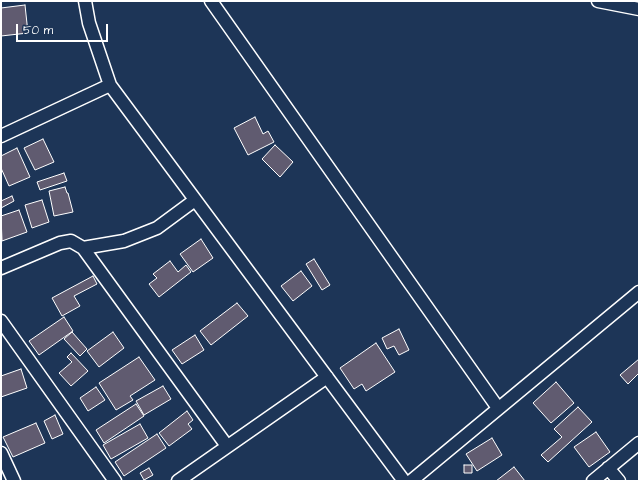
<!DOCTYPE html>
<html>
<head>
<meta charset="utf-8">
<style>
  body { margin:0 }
  #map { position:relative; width:640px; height:482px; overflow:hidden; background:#1d3557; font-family:"Architects Daughter",sans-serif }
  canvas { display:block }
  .frame { position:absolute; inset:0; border:2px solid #fff; pointer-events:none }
  .scale { position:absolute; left:16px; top:24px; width:92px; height:18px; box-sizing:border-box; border:2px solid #fff; border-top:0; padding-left:5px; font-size:12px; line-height:14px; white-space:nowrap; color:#fff; -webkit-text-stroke:3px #1d3557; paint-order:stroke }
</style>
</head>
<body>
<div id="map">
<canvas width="640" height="482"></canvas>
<div class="frame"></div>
<div class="scale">50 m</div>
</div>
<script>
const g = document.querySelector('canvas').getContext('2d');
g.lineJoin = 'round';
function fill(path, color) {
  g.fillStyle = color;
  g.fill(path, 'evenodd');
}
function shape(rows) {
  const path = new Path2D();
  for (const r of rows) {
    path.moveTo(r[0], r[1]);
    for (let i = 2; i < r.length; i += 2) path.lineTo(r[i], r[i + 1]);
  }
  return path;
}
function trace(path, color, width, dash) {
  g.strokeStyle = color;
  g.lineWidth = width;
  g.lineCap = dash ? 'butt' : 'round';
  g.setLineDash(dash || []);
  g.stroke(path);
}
const building = shape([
  [25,5,28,33,1,36,1,8,25,5],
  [255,117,263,134,268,131,274,142,248,155,234,128,255,117],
  [43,139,54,162,35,170,24,148,43,139],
  [275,145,293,162,280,177,262,159,275,145],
  [17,148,30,177,9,186,1,168,1,156,17,148],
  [64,173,67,181,40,190,37,182,64,173],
  [65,187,67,193,68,193,73,212,54,216,49,191,65,187],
  [12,196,14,201,1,208,1,201,12,196],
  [42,200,49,222,32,228,25,205,42,200],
  [19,210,27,232,2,241,1,216,19,210],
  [201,239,213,258,193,272,180,254,201,239],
  [314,259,330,285,322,290,306,264,314,259],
  [170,261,178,272,186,265,191,272,159,297,149,284,157,278,153,274,170,261],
  [301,271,312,286,293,301,281,286,301,271],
  [93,276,97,284,74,296,80,306,62,316,52,298,93,276],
  [237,303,248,316,211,345,200,331,237,303],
  [64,317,73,331,39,355,29,341,64,317],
  [399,329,409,350,399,355,394,346,387,349,382,338,399,329],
  [72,332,87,349,80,356,64,339,72,332],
  [113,332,124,348,99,367,87,351,113,332],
  [195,335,204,350,182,364,172,350,195,335],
  [376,343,395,372,366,391,362,384,354,389,340,368,376,343],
  [71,353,88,371,71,386,59,373,72,362,67,357,71,353],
  [139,357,155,380,130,396,133,400,116,410,99,383,139,357],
  [639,359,639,373,628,384,620,375,639,359],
  [21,369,27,388,1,397,1,376,21,369],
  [556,382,574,403,551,423,533,403,556,382],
  [163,386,171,399,144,415,136,401,163,386],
  [96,387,105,400,88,411,80,398,96,387],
  [136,404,144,416,104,443,96,430,136,404],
  [578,407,592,422,548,462,541,455,562,437,554,429,578,407],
  [187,411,193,420,188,424,192,429,169,446,159,433,187,411],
  [55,415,63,434,52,439,44,421,55,415],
  [36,423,45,443,13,457,3,437,36,423],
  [140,424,148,438,111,459,103,445,140,424],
  [596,432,610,452,589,467,574,447,596,432],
  [157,434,166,448,124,476,115,462,157,434],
  [492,438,502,455,477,471,466,454,492,438],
  [464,465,472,465,472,473,464,473,464,465],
  [514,467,525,481,496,481,514,467],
  [149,468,153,475,144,480,140,473,149,468]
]);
fill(building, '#605b70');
trace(building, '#fff', 1);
const minor = shape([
  [85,1,89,23,110,85,404,481],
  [211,1,498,408],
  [598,1,639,9],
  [1,136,110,85],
  [83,248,124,241,157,228,195,200],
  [1,268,60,243,71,241,83,248,227,446],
  [1,321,115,481],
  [1,453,14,481],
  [608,468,619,481],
  [178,481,327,377],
  [411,481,639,292],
  [593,481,639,443]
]);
trace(minor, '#fff', 15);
trace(minor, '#1d3557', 12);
</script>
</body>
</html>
